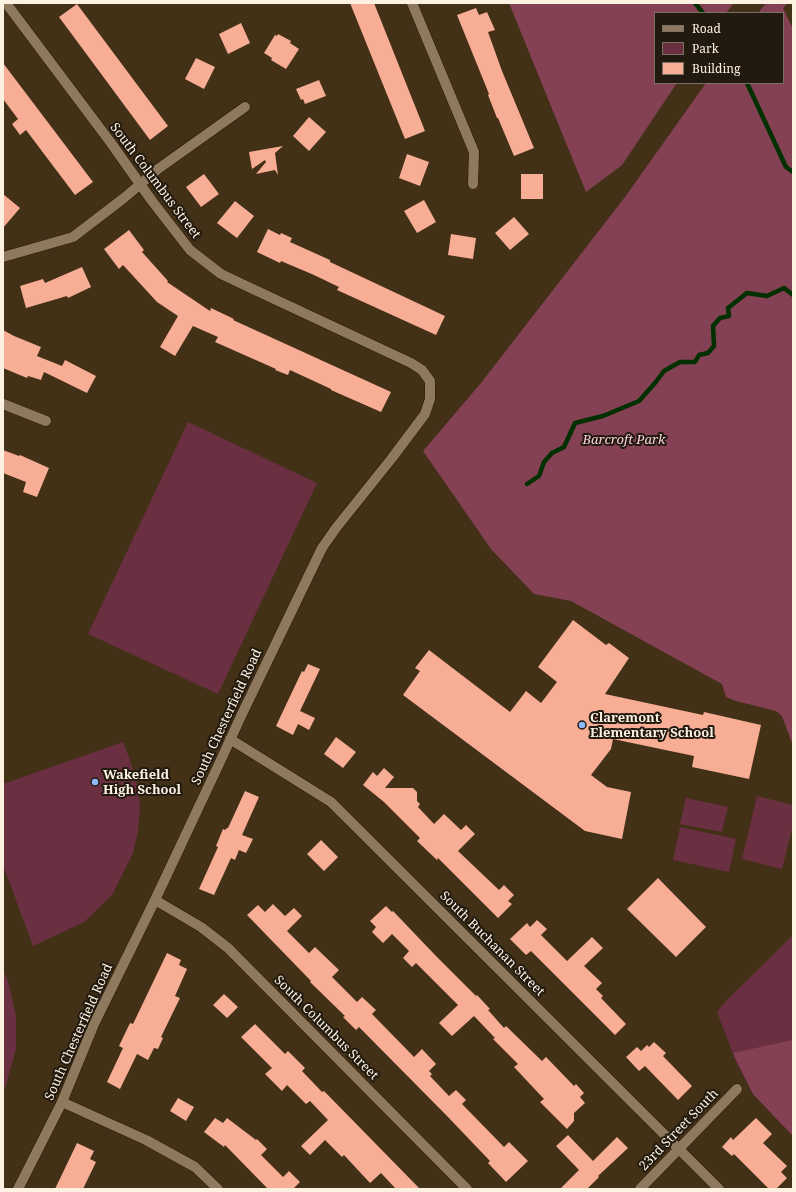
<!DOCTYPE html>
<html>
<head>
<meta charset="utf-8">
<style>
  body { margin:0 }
  #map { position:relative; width:796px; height:1192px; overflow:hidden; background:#423017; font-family:"Noto Serif",serif }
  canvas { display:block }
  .frame { position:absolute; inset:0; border:4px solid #fdf1e2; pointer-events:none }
  .legend { position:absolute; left:654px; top:12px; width:130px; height:72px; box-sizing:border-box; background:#221a0f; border:1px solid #7a7063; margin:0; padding:5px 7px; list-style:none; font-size:12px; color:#fdf1e2 }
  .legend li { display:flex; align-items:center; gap:8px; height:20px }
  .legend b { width:20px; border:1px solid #7a7063 }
</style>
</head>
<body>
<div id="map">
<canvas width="796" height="1192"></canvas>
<div class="frame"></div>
<ul class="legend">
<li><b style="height:5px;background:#8e795e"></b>Road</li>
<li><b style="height:11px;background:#6a3041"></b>Park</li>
<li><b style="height:11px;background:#f8ad95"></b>Building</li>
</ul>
</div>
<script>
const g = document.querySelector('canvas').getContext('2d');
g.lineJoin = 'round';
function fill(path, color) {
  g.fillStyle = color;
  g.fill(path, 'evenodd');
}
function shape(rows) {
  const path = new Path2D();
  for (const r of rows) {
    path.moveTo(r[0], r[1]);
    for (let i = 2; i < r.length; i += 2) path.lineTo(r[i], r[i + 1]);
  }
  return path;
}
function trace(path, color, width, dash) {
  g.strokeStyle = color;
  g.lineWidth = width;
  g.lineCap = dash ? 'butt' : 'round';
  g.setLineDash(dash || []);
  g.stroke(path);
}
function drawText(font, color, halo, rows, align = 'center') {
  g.font = font + ' "Noto Serif",serif';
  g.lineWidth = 4;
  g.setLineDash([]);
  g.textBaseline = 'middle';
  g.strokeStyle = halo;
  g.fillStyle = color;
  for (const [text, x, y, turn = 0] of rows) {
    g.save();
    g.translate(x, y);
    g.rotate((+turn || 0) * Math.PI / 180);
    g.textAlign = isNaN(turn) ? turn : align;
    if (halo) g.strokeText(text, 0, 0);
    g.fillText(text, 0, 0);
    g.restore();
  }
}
fill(shape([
  [188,422,317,483,218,694,88,634],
  [123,742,130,760,137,785,140,805,138,831,133,853,112,895,84,922,33,946,3,865,3,784],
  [757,796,793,805,793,825,782,869,742,859],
  [686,798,728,807,722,832,680,824],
  [680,827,736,839,729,872,673,860],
  [793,935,793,1136,753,1094,737,1064,717,1012,725,1002],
  [3,969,8,981,16,1016,16,1049,3,1095]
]), '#6a3041');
fill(shape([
  [509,3,734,3,726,13,655,13,655,83,677,83,622,165,586,192],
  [766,3,788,3,783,8,793,29,793,742,792,743,782,716,776,711,736,701,726,697,722,684,571,601,534,594,491,549,423,451,481,383,625,197,706,83,783,83,783,13,758,13],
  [793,1040,793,1136,753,1094,733,1053]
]), '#854154');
trace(shape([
  [695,3,703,13],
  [747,83,786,167,793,172],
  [527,484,539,476,544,462,552,453,564,447,575,423,603,416,639,401,655,383,664,371,680,362,695,362,699,355,708,353,714,346,713,326,720,318,729,316,728,308,747,293,767,296,784,288,793,295]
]), '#002f00', 4.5);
fill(shape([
  [350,3,374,3,425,131,405,139],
  [77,4,168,126,150,140,59,17],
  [476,8,479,15,487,12,495,30,488,32,502,71,534,148,514,156,498,118,497,118,488,95,489,94,457,15],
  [241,23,250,43,228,54,219,34],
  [278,34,291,41,290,43,299,49,286,69,271,60,272,58,264,53,275,35,277,36],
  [196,58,215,67,204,89,185,79],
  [3,63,93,182,75,195,26,130,20,135,12,124,18,119,3,99],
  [319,80,326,96,305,104,303,99,301,100,296,89],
  [309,117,326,132,309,151,293,136],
  [283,146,275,153,278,175,275,170,256,174,266,162,265,160,252,169,249,152],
  [407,154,429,162,420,186,399,178],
  [204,174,219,194,201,207,186,187],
  [521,174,543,174,543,199,521,199],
  [3,194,20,208,3,228],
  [424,200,436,222,417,233,404,211],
  [235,201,254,216,237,238,217,223],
  [514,217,529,234,510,250,495,233],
  [268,229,280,235,281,233,292,238,290,242,330,260,330,262,445,316,436,335,337,290,339,287,314,275,281,261,280,263,257,252],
  [129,230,144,250,142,252,168,281,167,282,210,311,211,308,234,319,233,320,391,392,381,412,331,390,331,389,290,370,288,375,275,370,276,369,215,342,218,337,193,326,175,356,160,347,178,316,157,302,123,265,119,269,104,249],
  [451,234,476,238,473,259,448,255],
  [82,267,91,287,68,298,67,296,26,308,20,286,43,279,45,283],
  [3,330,14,336,41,347,37,356,62,366,65,360,96,376,87,393,44,372,41,380,28,376,27,378,3,368],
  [3,450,19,456,20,455,49,468,37,497,23,492,26,482,3,473],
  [573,620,606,645,609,643,629,658,605,694,703,715,704,712,761,725,749,779,692,767,694,756,613,739,611,749,591,775,607,787,631,792,622,839,585,831,403,695,420,671,415,668,429,650,510,712,526,691,541,703,557,682,538,667],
  [308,664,320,669,300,711,315,718,309,730,298,724,293,735,276,726,302,671,304,672],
  [336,737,356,752,343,768,324,754],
  [384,768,394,777,385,788,413,788,417,792,417,801,420,804,418,807,434,824,444,814,461,830,466,825,475,834,458,851,499,890,504,885,514,895,508,901,512,904,498,918,438,858,437,860,417,841,420,838,384,802,363,785,373,772,377,776],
  [245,791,259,797,242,835,253,839,246,853,239,850,235,860,231,858,214,895,199,889,218,847,216,846,223,829,225,830,227,828,228,828],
  [321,840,338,857,324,871,307,854],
  [658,878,706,927,676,957,627,909],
  [273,904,285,916,294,908,302,916,287,931,309,953,315,947,339,970,332,977,357,1002,362,997,376,1010,372,1014,414,1057,422,1049,436,1064,429,1071,432,1074,430,1076,449,1096,456,1090,466,1100,462,1104,504,1147,509,1142,528,1161,506,1182,488,1163,490,1161,448,1117,359,1027,356,1030,343,1017,345,1016,310,982,311,981,247,915,258,905,265,912],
  [386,906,392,912,393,911,436,956,476,996,477,995,490,1009,488,1010,504,1028,506,1026,542,1061,546,1057,574,1086,576,1084,584,1093,580,1097,585,1103,574,1113,574,1121,567,1129,540,1102,544,1099,514,1067,518,1064,493,1039,495,1038,474,1016,452,1036,439,1023,458,1005,416,963,412,967,403,958,409,951,392,934,383,943,372,932,376,927,370,921],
  [537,920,547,929,541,935,567,961,592,937,603,948,584,966,602,983,596,989,603,996,601,998,626,1024,615,1035,531,951,526,955,510,939,527,923,530,927],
  [167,953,181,960,179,965,187,969,175,996,180,998,161,1037,163,1038,158,1049,154,1048,148,1060,137,1054,120,1089,107,1082,123,1048,119,1046,130,1023,133,1024],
  [224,994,238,1007,227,1018,213,1005],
  [255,1024,285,1054,288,1051,305,1068,302,1071,322,1092,324,1091,420,1189,396,1189,381,1173,370,1183,344,1155,342,1157,325,1140,310,1155,301,1146,328,1120,310,1101,306,1104,287,1085,282,1091,265,1074,272,1068,241,1037],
  [654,1042,666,1053,663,1056,692,1086,678,1100,645,1066,639,1071,626,1057,637,1047,641,1051,647,1045,649,1047],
  [178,1098,194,1107,186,1121,170,1111],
  [215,1118,223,1123,227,1118,256,1140,257,1139,267,1149,261,1155,283,1177,289,1171,300,1182,294,1188,295,1189,268,1189,225,1145,224,1147,204,1132],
  [756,1118,772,1134,763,1143,787,1166,781,1172,787,1178,776,1189,769,1189,734,1154,732,1156,722,1147,731,1137,733,1140],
  [568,1135,593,1161,617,1137,628,1148,598,1176,599,1177,587,1189,560,1189,579,1170,556,1146],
  [77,1143,94,1151,90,1159,96,1162,83,1189,55,1189]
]), '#f8ad95');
const minor = shape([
  [6,3,111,143,152,201,190,250,221,274,257,291,411,363,422,370,430,381,430,399,425,414,392,458,336,528,322,548,242,714,219,764,155,900,94,1024,62,1102,18,1189],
  [412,3,474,152,473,184],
  [3,257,73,237,124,198,158,169,245,107],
  [3,404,46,421],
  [230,739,331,802,719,1189],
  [155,900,201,927,228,948,467,1189],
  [62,1102,146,1140,195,1167,218,1189],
  [640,1189,737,1089]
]);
trace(minor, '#281700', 11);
trace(minor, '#8e795e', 10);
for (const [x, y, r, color] of [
  [582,725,4,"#8eb9fd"],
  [95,782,4,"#8eb9fd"]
]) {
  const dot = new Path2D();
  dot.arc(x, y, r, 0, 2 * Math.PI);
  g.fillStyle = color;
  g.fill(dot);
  trace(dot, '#221a0f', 1.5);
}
drawText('13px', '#fdf1e2', '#221a0f', [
  ["South Columbus Street",155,181,53],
  ["South Chesterfield Road",227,717,-65],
  ["South Buchanan Street",492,944,45],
  ["South Columbus Street",326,1028,45],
  ["South Chesterfield Road",79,1032,-66],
  ["23rd Street South",679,1130,-46]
]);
drawText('italic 13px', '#facfd8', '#221a0f', [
  ["Barcroft Park",624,440]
]);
drawText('bold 13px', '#fdf1e2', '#221a0f', [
  ["Claremont",590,718],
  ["Elementary School",590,733],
  ["Wakefield",103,775],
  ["High School",103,790]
], 'left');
</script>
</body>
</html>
